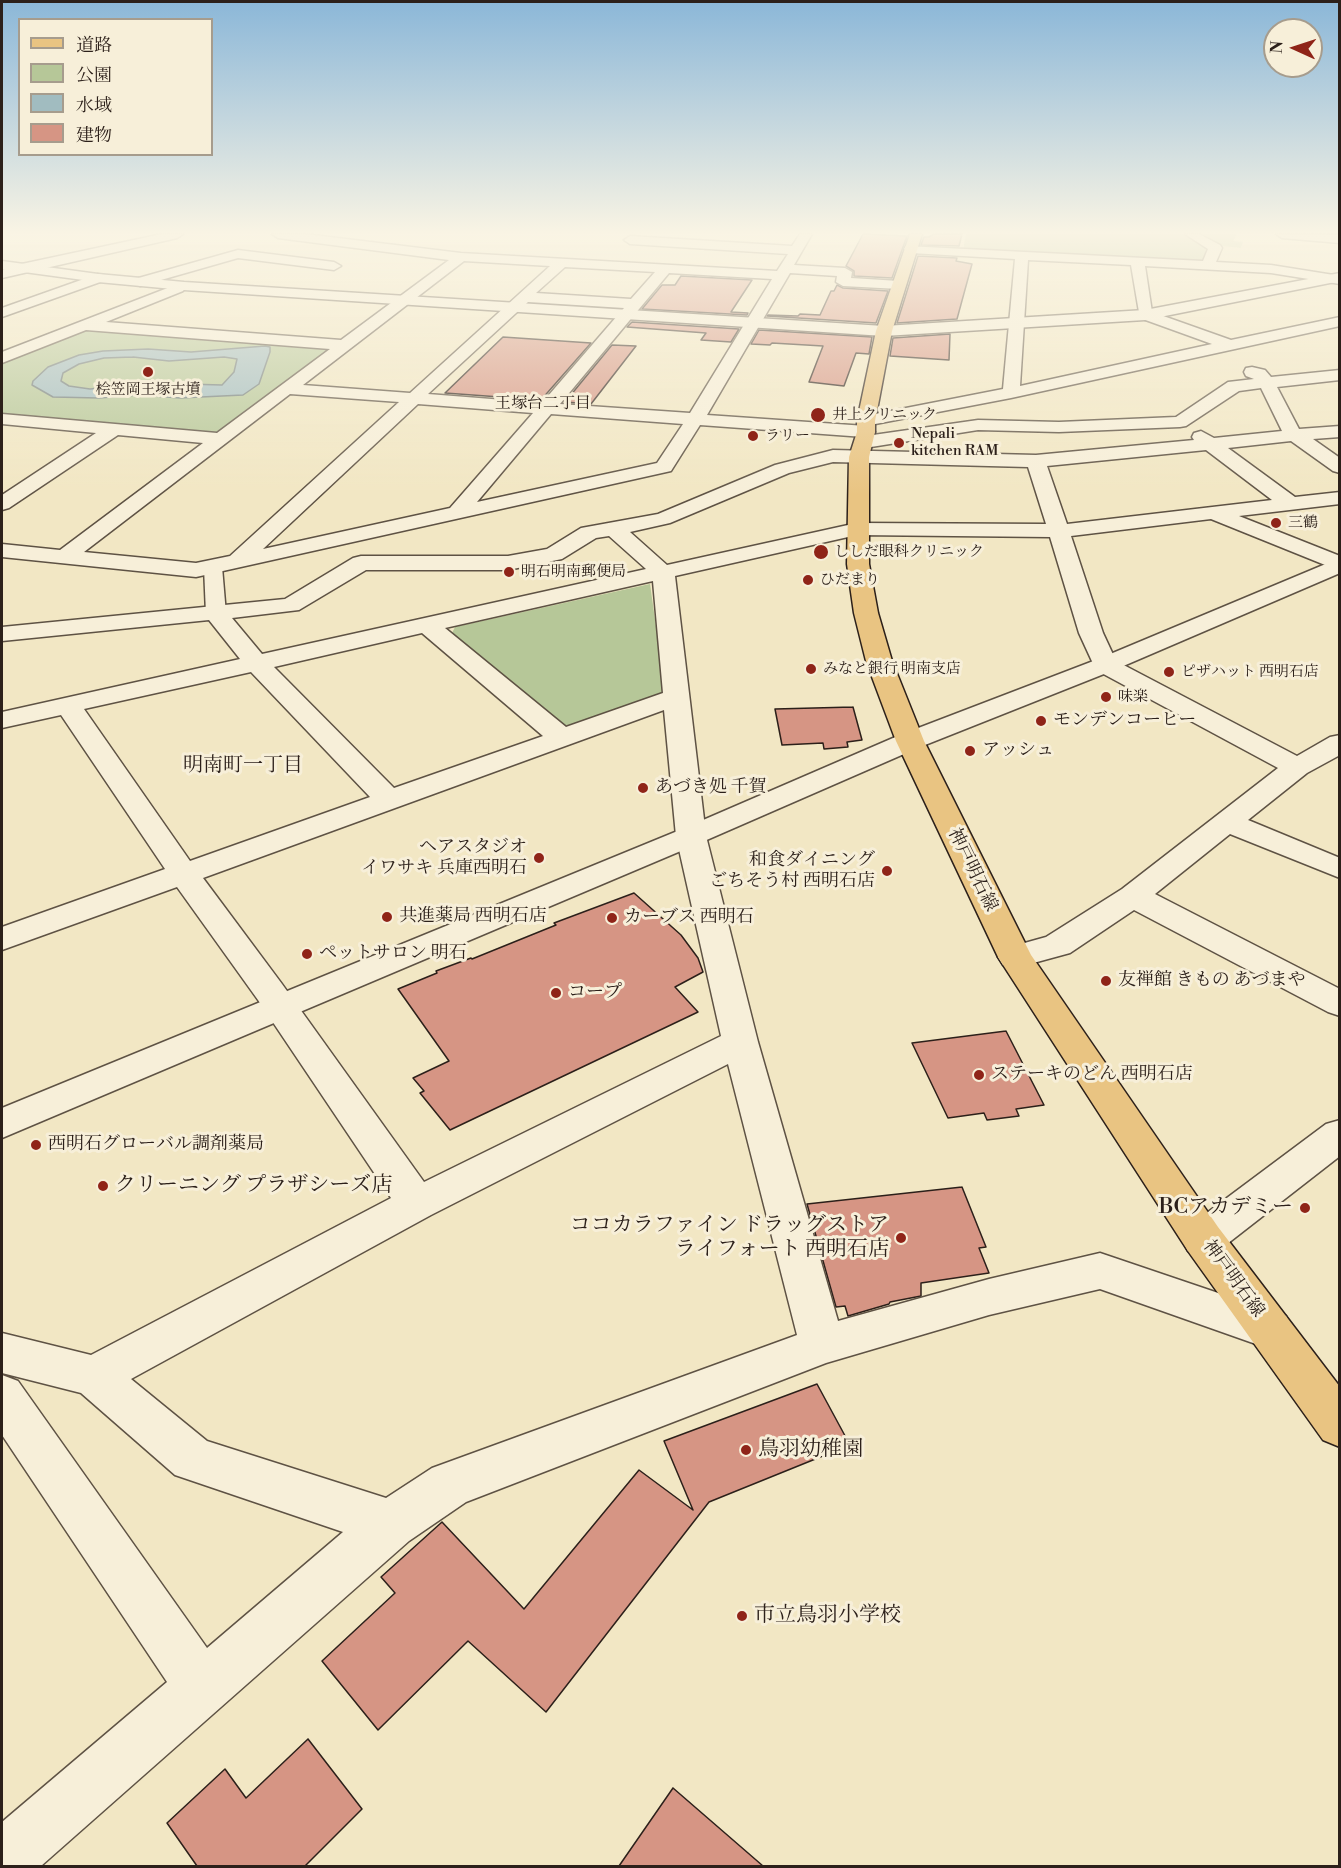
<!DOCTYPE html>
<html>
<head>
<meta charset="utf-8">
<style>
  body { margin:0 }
  #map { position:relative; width:1341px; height:1868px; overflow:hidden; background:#f2e7c4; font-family:"Libre Bodoni","Noto Serif JP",serif }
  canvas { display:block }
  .frame { position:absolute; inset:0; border:3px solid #2c201a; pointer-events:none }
  .legend { position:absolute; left:18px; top:18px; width:195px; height:138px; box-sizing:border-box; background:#f7efd9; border:2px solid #a69c8d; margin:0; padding:8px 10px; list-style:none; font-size:18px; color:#2c201a }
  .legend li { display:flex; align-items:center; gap:12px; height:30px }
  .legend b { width:30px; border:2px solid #a69c8d }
  .north { position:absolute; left:1263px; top:18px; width:60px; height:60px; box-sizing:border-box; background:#f7efd9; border:2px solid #a69c8d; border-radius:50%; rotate:273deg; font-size:16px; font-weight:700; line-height:24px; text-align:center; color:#2c201a }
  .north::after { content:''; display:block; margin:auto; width:21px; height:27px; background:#8f2418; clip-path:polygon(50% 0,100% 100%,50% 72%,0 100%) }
</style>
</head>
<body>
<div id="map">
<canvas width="1341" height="1868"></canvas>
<div class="frame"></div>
<ul class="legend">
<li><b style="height:8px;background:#e9c482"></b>道路</li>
<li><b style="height:16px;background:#b6c798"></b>公園</li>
<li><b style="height:16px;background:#a1bcc0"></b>水域</li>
<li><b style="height:16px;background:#d69584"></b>建物</li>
</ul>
<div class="north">N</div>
</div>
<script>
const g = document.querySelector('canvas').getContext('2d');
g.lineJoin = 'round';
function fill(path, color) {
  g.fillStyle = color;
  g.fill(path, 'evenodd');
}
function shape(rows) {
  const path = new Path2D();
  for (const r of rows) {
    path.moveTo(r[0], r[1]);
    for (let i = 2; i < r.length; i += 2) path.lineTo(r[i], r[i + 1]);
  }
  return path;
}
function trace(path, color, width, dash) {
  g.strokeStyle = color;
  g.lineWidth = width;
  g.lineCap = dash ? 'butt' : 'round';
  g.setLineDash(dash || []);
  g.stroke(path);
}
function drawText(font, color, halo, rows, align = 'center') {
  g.font = font + ' "Libre Bodoni","Noto Serif JP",serif';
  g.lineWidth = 6;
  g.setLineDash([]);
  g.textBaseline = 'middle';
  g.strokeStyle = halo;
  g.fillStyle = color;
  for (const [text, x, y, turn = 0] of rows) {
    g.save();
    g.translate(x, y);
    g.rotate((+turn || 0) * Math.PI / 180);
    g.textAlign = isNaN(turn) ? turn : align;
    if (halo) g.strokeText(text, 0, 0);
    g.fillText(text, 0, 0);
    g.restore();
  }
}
fill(shape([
  [966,234,1237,234,1233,241,1243,242,1241,248,1211,245,1202,262,963,250],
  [77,329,335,349,223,432,207,434,2,416,2,361],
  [650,584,665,690,656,698,576,725,563,725,452,633,455,627]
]), '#b6c798');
const water = shape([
  [265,346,270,347,270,352,259,384,243,395,180,398,139,395,99,398,53,397,32,385,33,381,48,367,79,355,103,351,148,349,191,352,265,346],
  [133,357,169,361,224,357,237,359,234,372,222,385,150,383,90,389,69,386,61,381,63,373,79,364,104,358,133,357]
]);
fill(water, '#a1bcc0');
trace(water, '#727e7e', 1.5);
const building = shape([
  [863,234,907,236,892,278,854,276,854,271,846,266,863,234],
  [934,234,962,234,959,246,921,245,924,237,929,237,934,234],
  [918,256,957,258,956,261,972,264,957,319,897,323,918,256],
  [681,276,752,280,731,312,748,313,747,315,642,309,662,285,675,285,681,276],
  [837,285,843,288,888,291,876,323,767,316,768,315,798,316,800,314,820,315,831,291,834,291,837,285],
  [632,322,739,329,731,342,701,340,706,333,627,327,632,322],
  [759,330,872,337,869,354,856,353,844,386,809,382,823,346,772,343,770,345,751,344,759,330],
  [950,334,949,360,890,356,893,338,950,334],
  [503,337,591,343,541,400,445,393,503,337],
  [612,345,636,346,591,404,565,402,612,345],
  [853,707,862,740,847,742,848,747,824,749,823,743,782,745,775,709,853,707],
  [634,893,681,935,698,958,703,972,675,987,698,1012,450,1130,420,1093,424,1091,413,1078,449,1061,398,989,437,973,436,971,471,958,472,959,556,925,554,923,634,893],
  [1006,1031,1044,1105,1016,1109,1019,1116,987,1120,984,1113,948,1118,912,1043,1006,1031],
  [962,1187,986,1247,979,1248,989,1273,921,1283,921,1296,890,1302,889,1304,848,1316,845,1306,836,1307,807,1204,962,1187],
  [817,1384,850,1445,709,1502,546,1712,468,1641,378,1730,322,1661,395,1593,381,1577,442,1522,524,1609,639,1470,693,1510,664,1441,817,1384],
  [308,1739,362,1809,305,1866,197,1866,167,1823,225,1769,246,1798,308,1739],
  [673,1788,763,1866,619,1866,673,1788]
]);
fill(building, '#d69584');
trace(building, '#2c201a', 1.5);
const pedestrian = shape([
  [213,562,219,563,222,567,226,614,223,618,216,620,209,618,206,614,204,567,207,563,213,562]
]);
const minor = shape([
  [162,234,183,234,177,238,2,278,2,270,17,265,162,234],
  [272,234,305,234,461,253,777,271,788,254,630,244,624,240,630,236,792,246,800,234,812,234,794,265,845,268,852,272,851,278,899,281,906,285,899,289,843,286,836,282,837,276,790,273,707,415,866,426,873,428,875,432,873,435,978,420,1059,422,1176,417,1228,382,1254,379,1246,376,1244,372,1246,368,1252,367,1265,370,1271,377,1340,370,1340,380,1277,387,1299,429,1340,426,1340,437,1313,439,1340,458,1340,473,1333,471,1291,441,1228,448,1295,497,1340,492,1340,504,1239,516,1340,556,1340,571,1211,519,1071,536,1103,633,1116,661,1297,756,1330,737,1340,735,1340,755,1307,773,1248,820,1340,858,1340,878,1230,834,1155,894,1340,989,1340,1016,1328,1012,1134,910,1070,953,1015,968,1003,965,998,957,1003,949,1046,937,1122,889,1278,768,1096,670,1079,633,1050,537,857,535,675,576,706,836,758,1042,838,1321,989,1279,1100,1253,1286,1316,1292,1330,1286,1344,1270,1349,1100,1289,989,1315,826,1363,466,1502,409,1541,41,1866,2,1866,2,1822,167,1682,2,1435,2,1375,18,1381,207,1648,343,1532,175,1475,81,1393,2,1373,2,1333,91,1355,391,1198,258,1000,177,887,2,950,2,927,165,869,61,715,2,728,2,712,240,659,209,620,2,641,2,627,285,599,353,558,361,556,508,556,547,549,581,528,658,514,775,465,833,450,1036,455,1194,440,1192,437,1194,433,1201,431,1214,438,1282,431,1261,388,1239,391,1186,426,1180,427,1059,432,978,430,871,447,864,445,862,441,864,437,700,425,671,471,196,577,2,557,2,544,60,550,203,443,118,435,9,508,2,510,2,495,96,433,2,424,2,414,217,433,330,349,86,330,2,363,2,352,178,284,185,288,183,291,106,322,341,340,449,260,278,238,272,234],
  [464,261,550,266,410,393,303,385,464,261],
  [565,267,655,272,631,299,536,293,565,267],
  [669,273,772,279,690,413,560,404,669,273],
  [528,302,624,308,542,403,428,394,528,302],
  [290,394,399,402,230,556,196,563,84,552,290,394],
  [418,404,533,413,450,508,263,549,418,404],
  [551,414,683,424,657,463,477,502,551,414],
  [1206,450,1272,500,1067,524,1047,466,1206,450],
  [833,462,1028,467,1046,524,857,523,667,565,630,532,670,523,789,473,833,462],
  [609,536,646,569,262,654,232,618,299,610,366,570,508,570,562,559,596,538,609,536],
  [653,581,663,693,566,727,445,628,653,581],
  [422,633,543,736,394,788,274,667,422,633],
  [251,672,370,797,190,861,84,709,251,672],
  [664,710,676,836,721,1036,424,1182,282,984,203,878,664,710],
  [728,1064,797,1335,432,1468,386,1498,207,1441,131,1379,431,1215,728,1064],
  [1185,234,1199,234,1220,245,1222,248,1216,262,1271,265,1340,276,1340,284,1271,273,1145,266,1152,312,1231,340,1340,317,1340,326,1011,398,870,425,864,424,861,420,864,416,870,415,1003,389,1015,259,911,253,904,249,906,246,1203,261,1208,249,1185,234],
  [1028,260,1131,265,1140,318,1212,344,1020,386,1028,260],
  [1276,234,1340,235,1340,243,1282,238,1276,234],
  [238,250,334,262,341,266,334,270,238,258,140,286,133,282,135,279,238,250],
  [98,274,103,275,105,278,103,281,2,317,2,308,98,274],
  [1340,1120,1340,1156,1218,1251,1203,1256,1188,1251,1182,1239,1188,1227,1326,1124,1340,1120]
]);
const tertiary = shape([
  [2,261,98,274,184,282,884,326,1145,310,1340,273,1340,281,1145,320,884,336,184,290,98,282,2,269,2,261],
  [1340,558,1340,573,1114,670,920,747,702,842,2,1138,2,1108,680,830,900,735,1096,660,1340,558]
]);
const primary = shape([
  [910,234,922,234,892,331,875,421,875,432,869,457,869,564,878,613,892,661,924,741,1031,955,1218,1227,1340,1387,1340,1447,1323,1440,1188,1251,998,957,896,741,866,661,854,613,847,564,849,457,857,432,857,421,876,331,910,234]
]);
trace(pedestrian, '#5e5244', 3);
trace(minor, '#5e5244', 3);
trace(tertiary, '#5e5244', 3);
trace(primary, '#2c201a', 3);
fill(pedestrian, '#f7efd9');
fill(minor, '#f7efd9');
fill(tertiary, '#f7efd9');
fill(primary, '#e9c482');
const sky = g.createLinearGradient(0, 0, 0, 495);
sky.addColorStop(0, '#8bb7d8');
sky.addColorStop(0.47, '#f9f4e4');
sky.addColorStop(1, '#f9f4e400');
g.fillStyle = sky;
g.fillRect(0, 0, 1341, 495);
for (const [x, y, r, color] of [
  [148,372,6,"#8f2418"],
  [818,415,8,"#8f2418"],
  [753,436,6,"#8f2418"],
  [899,443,6,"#8f2418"],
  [1276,523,6,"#8f2418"],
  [821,552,8,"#8f2418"],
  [509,572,6,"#8f2418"],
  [808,580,6,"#8f2418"],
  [811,669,6,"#8f2418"],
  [1169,672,6,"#8f2418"],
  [1106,697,6,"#8f2418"],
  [1041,721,6,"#8f2418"],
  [970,751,6,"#8f2418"],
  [643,788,6,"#8f2418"],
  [539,858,6,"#8f2418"],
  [887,871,6,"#8f2418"],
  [387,917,6,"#8f2418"],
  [612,918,6,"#8f2418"],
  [307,954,6,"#8f2418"],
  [1106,981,6,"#8f2418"],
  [556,993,6,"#8f2418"],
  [979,1075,6,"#8f2418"],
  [36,1145,6,"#8f2418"],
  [103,1186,6,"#8f2418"],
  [1305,1208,6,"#8f2418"],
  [901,1238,6,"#8f2418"],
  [746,1450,6,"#8f2418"],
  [742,1616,6,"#8f2418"]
]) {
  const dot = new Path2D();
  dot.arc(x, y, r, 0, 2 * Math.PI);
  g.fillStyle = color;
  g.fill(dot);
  trace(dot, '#f7efd9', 2);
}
drawText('15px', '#2c201a', '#f7efd9', [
  ["桧笠岡王塚古墳",148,390,"center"],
  ["井上クリニック",832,415],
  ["Nepali",911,434],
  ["kitchen RAM",911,451],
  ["ラリー",765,436],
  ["三鶴",1288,523],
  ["ししだ眼科クリニック",834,552],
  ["明石明南郵便局",521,572],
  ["ひだまり",820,580],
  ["みなと銀行 明南支店",823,669],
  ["ピザハット 西明石店",1181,672],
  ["味楽",1118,697]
], 'left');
drawText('16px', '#2c201a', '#f7efd9', [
  ["王塚台二丁目",543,404]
]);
drawText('18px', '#2c201a', '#f7efd9', [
  ["モンデンコーヒー",1053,721],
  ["アッシュ",982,751],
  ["あづき処 千賀",655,788],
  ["ヘアスタジオ",527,848,"right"],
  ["イワサキ 兵庫西明石",527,869,"right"],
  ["和食ダイニング",875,861,"right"],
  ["ごちそう村 西明石店",875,882,"right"],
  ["共進薬局 西明石店",399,917],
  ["カーブス 西明石",624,918],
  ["ペットサロン 明石",319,954],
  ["友禅館 きもの あづまや",1118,981],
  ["コープ",568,993],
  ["ステーキのどん 西明石店",991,1075],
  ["西明石グローバル調剤薬局",48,1145]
], 'left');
drawText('18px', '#2c201a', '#f7efd9', [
  ["神戸明石線",972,870,64],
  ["神戸明石線",1233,1279,54]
]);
drawText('20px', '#2c201a', '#f7efd9', [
  ["明南町一丁目",243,766]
]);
drawText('21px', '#2c201a', '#f7efd9', [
  ["クリーニング プラザシーズ店",115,1186],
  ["BCアカデミー",1293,1208,"right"],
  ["ココカラファイン ドラッグストア",889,1226,"right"],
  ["ライフォート 西明石店",889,1250,"right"],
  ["鳥羽幼稚園",758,1450],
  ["市立鳥羽小学校",754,1616]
], 'left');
</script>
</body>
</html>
